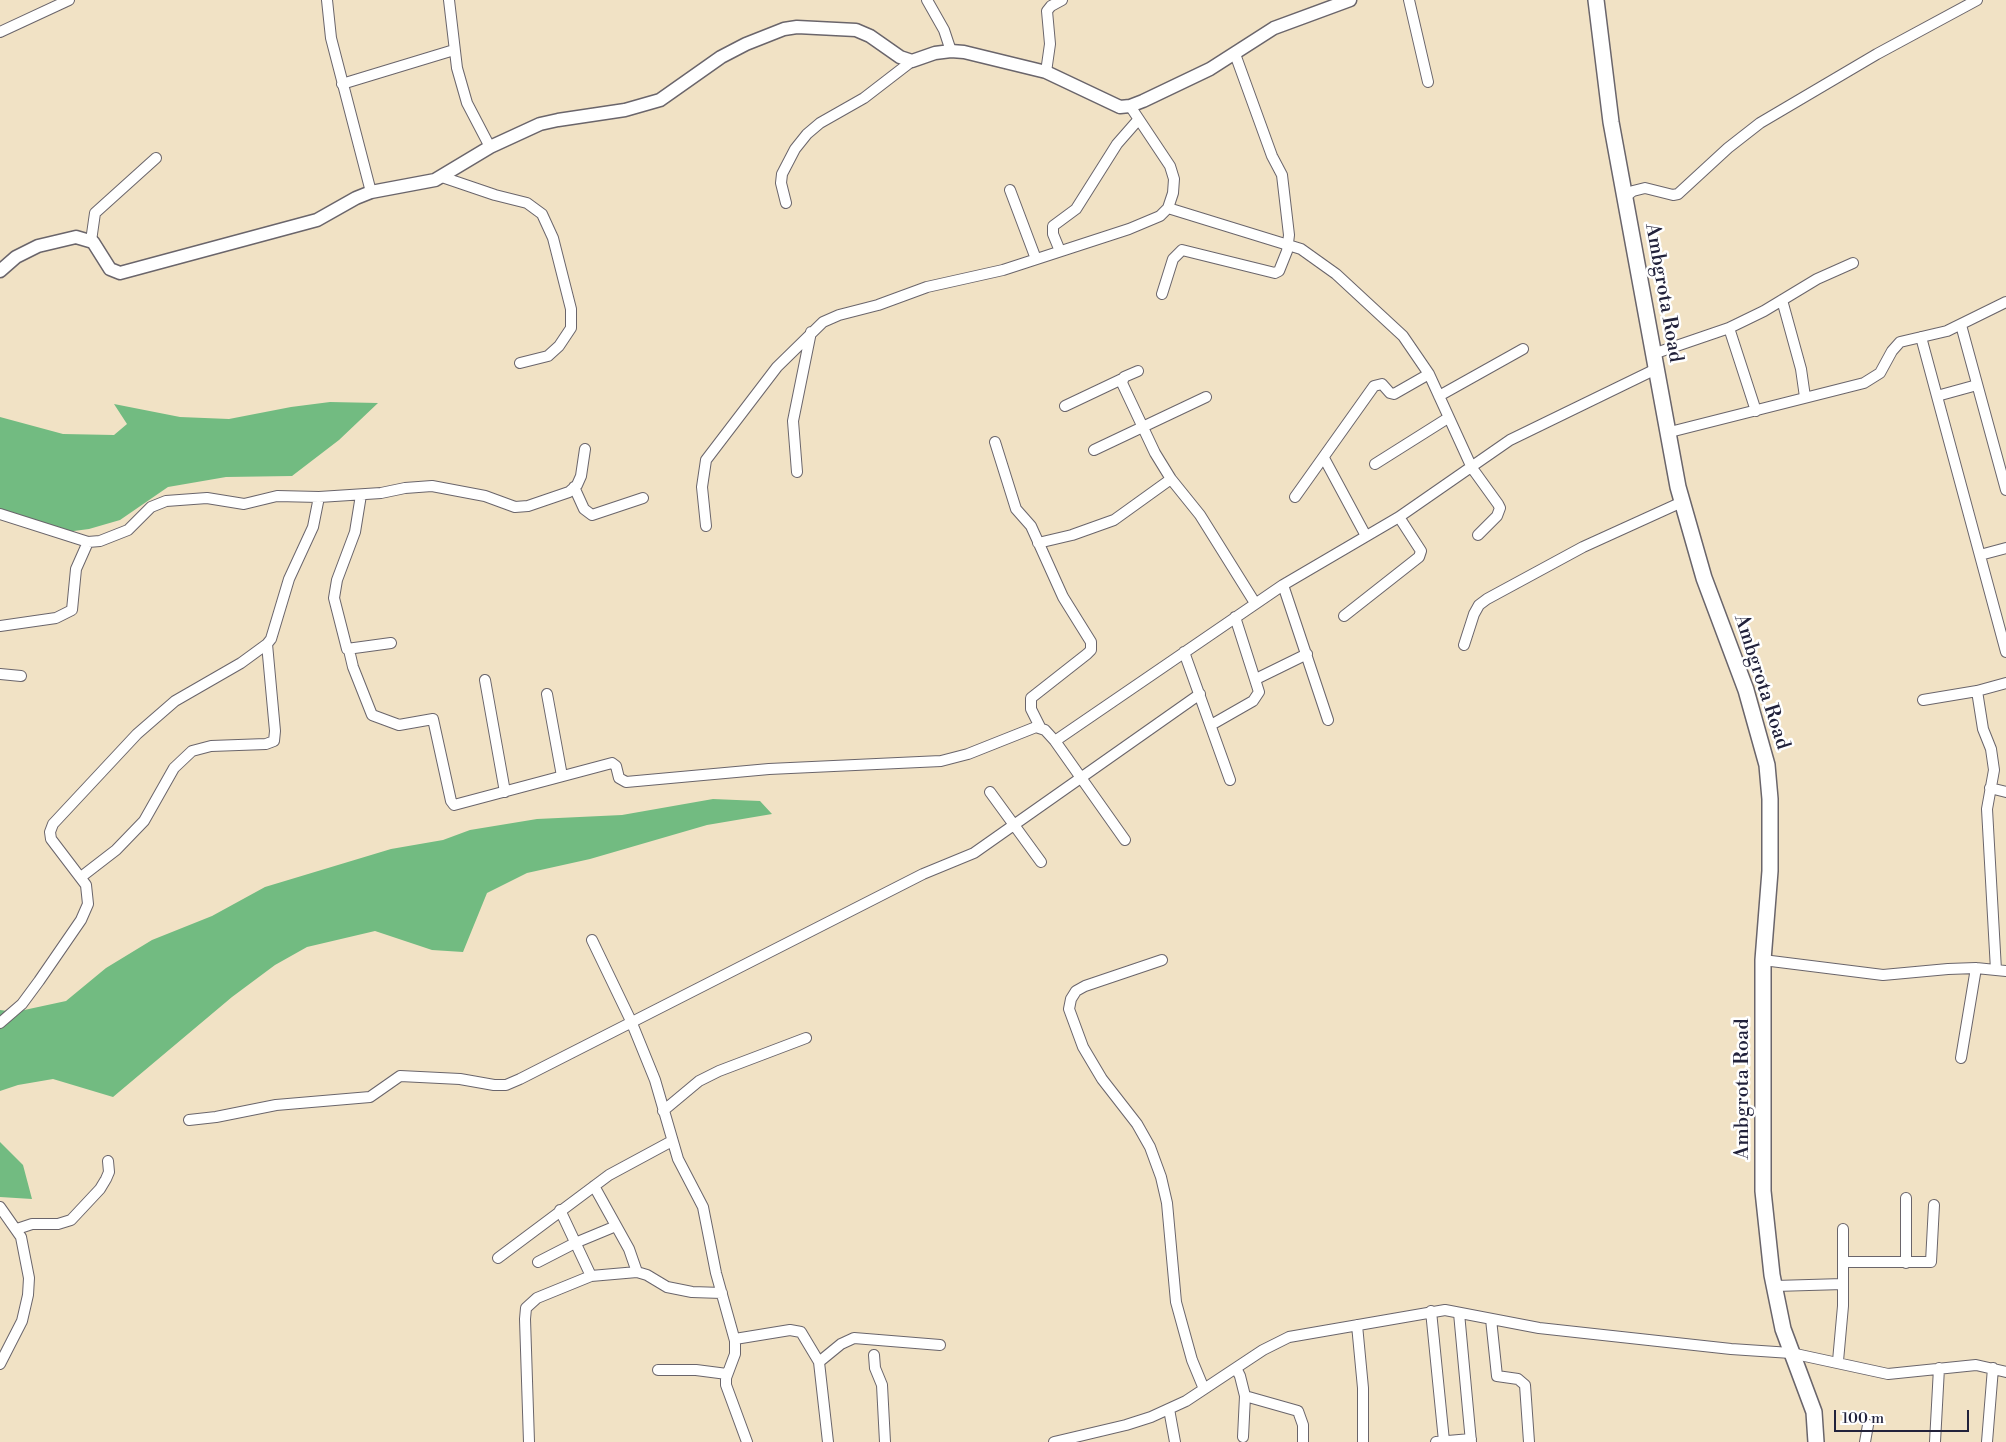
<!DOCTYPE html>
<html>
<head>
<meta charset="utf-8">
<style>
  body { margin:0 }
  #map { position:relative; width:2006px; height:1442px; overflow:hidden; background:#f1e2c5; font-family:"Libre Bodoni",serif }
  canvas { display:block }
  .scale { position:absolute; left:1834px; top:1410px; width:135px; height:22px; box-sizing:border-box; border:2px solid #22223b; border-top:0; padding-left:6px; font-size:15px; line-height:18px; white-space:nowrap; color:#22223b; -webkit-text-stroke:4px #fff; paint-order:stroke }
</style>
</head>
<body>
<div id="map">
<canvas width="2006" height="1442"></canvas>
<div class="scale">100 m</div>
</div>
<script>
const g = document.querySelector('canvas').getContext('2d');
g.lineJoin = 'round';
function fill(path, color) {
  g.fillStyle = color;
  g.fill(path, 'evenodd');
}
function shape(rows) {
  const path = new Path2D();
  for (const r of rows) {
    path.moveTo(r[0], r[1]);
    for (let i = 2; i < r.length; i += 2) path.lineTo(r[i], r[i + 1]);
  }
  return path;
}
function trace(path, color, width, dash) {
  g.strokeStyle = color;
  g.lineWidth = width;
  g.lineCap = dash ? 'butt' : 'round';
  g.setLineDash(dash || []);
  g.stroke(path);
}
function drawText(font, color, halo, rows, align = 'center') {
  g.font = font + ' "Libre Bodoni",serif';
  g.lineWidth = 5;
  g.setLineDash([]);
  g.textBaseline = 'middle';
  g.strokeStyle = halo;
  g.fillStyle = color;
  for (const [text, x, y, turn = 0] of rows) {
    g.save();
    g.translate(x, y);
    g.rotate((+turn || 0) * Math.PI / 180);
    g.textAlign = isNaN(turn) ? turn : align;
    if (halo) g.strokeText(text, 0, 0);
    g.fillText(text, 0, 0);
    g.restore();
  }
}
fill(shape([
  [330,402,378,403,339,440,292,476,226,477,168,487,120,520,89,529,66,532,0,517,0,417,63,434,114,435,127,424,114,404,180,417,229,419,291,407],
  [713,799,760,801,772,814,707,825,590,859,527,873,487,893,463,952,432,950,375,931,307,947,275,965,232,997,113,1097,53,1079,18,1085,0,1091,0,1010,15,1012,66,1001,106,968,152,940,212,916,265,887,391,849,443,840,470,830,537,819,622,815],
  [0,1142,23,1165,32,1199,0,1197]
]), '#72bb81');
const minor = shape([
  [327,0,331,38,371,192],
  [449,0,457,68,467,103,490,147],
  [927,0,944,30,951,51],
  [1409,0,1428,82],
  [0,32,69,0],
  [1046,72,1050,44,1047,11,1051,6,1062,0],
  [342,84,454,50],
  [442,177,495,195,527,203,542,214,553,238,571,309,571,328,559,346,548,356,520,363],
  [1010,190,1036,259],
  [1625,197,1633,191,1645,188,1673,195,1678,194,1728,148,1760,123,1877,54,1977,0],
  [786,203,781,183,782,174,795,149,807,134,820,123,864,98,912,61],
  [1168,208,1301,249,1336,274,1403,336,1429,374,1472,468,1498,504,1500,508,1497,516,1478,535],
  [91,241,95,213,156,158],
  [1060,251,1053,234,1053,226,1076,209,1117,144,1138,120],
  [1162,294,1173,259,1182,250,1275,273,1279,271,1287,251,1289,235,1282,175,1272,156,1235,54],
  [1782,300,1801,369,1805,397],
  [1961,325,2006,490],
  [1729,328,1756,411],
  [1921,337,2006,652],
  [1653,354,1729,328,1764,311,1817,279,1853,263],
  [1138,371,1124,377,1122,383,1155,453,1171,479,1200,515,1255,603],
  [1439,396,1523,349],
  [1937,396,1977,385],
  [1065,406,1122,379],
  [1666,433,1864,383,1880,373,1892,351,1900,342,1947,331,2006,302],
  [995,442,1016,509,1031,526,1063,597,1091,642,1091,650,1087,654,1031,698,1031,709,1040,727],
  [1094,450,1206,397],
  [1324,458,1366,536],
  [1375,464,1448,418],
  [797,472,793,421,811,332],
  [574,487,584,509,592,515,643,498],
  [361,495,355,532,337,580,334,598,347,649,391,643],
  [1295,497,1374,386,1382,384,1390,393,1394,394,1429,374],
  [0,514,88,542,100,541,128,530,151,507,166,501,207,498,244,504,277,496,319,497],
  [706,526,702,487,706,460,777,367,823,322,839,315,878,305,927,287,1003,270,1129,229,1160,216,1168,208,1173,193,1174,179,1170,166,1130,106],
  [1038,543,1072,535,1114,520,1171,479],
  [1980,555,2006,548],
  [1283,585,1328,720],
  [1344,616,1419,557,1421,551,1399,517],
  [0,626,56,618,72,610,76,569,88,542],
  [1464,645,1474,614,1479,605,1487,599,1583,547,1682,502],
  [349,650,353,667,372,715,399,725,433,719,451,801,454,805,612,763,616,766,619,778,626,782,769,769,941,761,968,754,1036,727,1045,730,1055,741,1125,840],
  [1184,652,1230,780],
  [0,674,21,676],
  [1256,679,1307,654],
  [485,680,505,792],
  [1977,691,1983,729,1991,749,1994,770,1987,809,1996,970],
  [547,694,562,776],
  [1923,700,1977,691,2006,683],
  [1211,725,1253,701,1259,692,1235,617],
  [1055,741,1283,585,1399,517,1510,440,1656,369],
  [1990,788,2006,792],
  [990,792,1041,862],
  [81,877,116,850,144,821,174,768,192,751,211,746,266,744,274,741,275,731,267,644],
  [592,940,631,1021,655,1080,678,1159,703,1207,716,1273,735,1341,735,1354,726,1378,726,1385,747,1442],
  [1162,960,1085,986,1076,991,1071,999,1069,1009,1083,1047,1102,1079,1137,1124,1150,1147,1161,1177,1167,1203,1176,1302,1192,1360,1204,1389],
  [1763,960,1883,975,1948,969,1976,968,2006,971],
  [0,1023,22,1004,39,981,81,920,88,904,86,885,51,839,50,832,53,824,137,734,175,701,241,663,267,644,271,639,289,579,313,527,319,497,381,493,405,488,432,486,485,496,515,507,528,506,569,492,577,485,581,476,585,449],
  [1961,1058,1976,968],
  [663,1111,699,1081,719,1071,806,1038],
  [189,1120,216,1117,276,1105,370,1097,400,1076,460,1079,494,1085,506,1085,520,1079,923,874,974,853,1200,694],
  [594,1186,629,1249,637,1272],
  [0,1207,21,1237,29,1278,28,1295,22,1321,0,1364],
  [560,1210,591,1276],
  [17,1229,32,1224,58,1224,71,1220,100,1189,106,1179,109,1172,108,1161],
  [498,1258,609,1175,672,1141],
  [538,1262,575,1243,616,1226],
  [1843,1262,1931,1262,1934,1205],
  [1906,1263,1906,1198],
  [1775,1286,1843,1284],
  [1431,1311,1444,1441],
  [1459,1313,1471,1442],
  [1491,1319,1497,1376,1518,1379,1525,1385,1529,1442],
  [1357,1325,1363,1388,1363,1442],
  [735,1339,790,1330,801,1332,819,1362,828,1442],
  [874,1355,875,1368,882,1385,885,1442],
  [1838,1361,1843,1306,1843,1229],
  [819,1362,841,1344,854,1338,940,1345],
  [1236,1368,1240,1376,1245,1396,1243,1437],
  [658,1370,696,1370,727,1374],
  [1245,1396,1298,1411,1303,1425,1303,1442],
  [1169,1409,1175,1442],
  [529,1442,525,1319,526,1308,537,1298,591,1276,637,1272,647,1275,667,1287,692,1292,722,1293],
  [1054,1442,1126,1425,1151,1417,1186,1401,1263,1350,1289,1337,1445,1310,1539,1328,1731,1349,1791,1353,1888,1374,1976,1365,2006,1372],
  [1436,1442,1471,1439],
  [1865,1442,1868,1425],
  [1935,1442,1939,1368],
  [1987,1442,1993,1368]
]);
const tertiary = shape([
  [0,271,16,257,38,246,76,237,93,242,110,269,120,273,317,220,356,198,371,192,435,180,490,147,540,124,558,120,625,110,660,100,721,57,746,44,784,29,797,27,856,30,870,36,900,57,912,61,935,53,951,51,964,52,1046,72,1120,107,1130,106,1143,101,1210,69,1274,28,1350,0]
]);
const primary = shape([
  [1596,0,1611,122,1678,487,1704,578,1746,690,1767,765,1770,799,1770,871,1763,960,1763,1191,1772,1275,1783,1329,1814,1412,1816,1442]
]);
trace(minor, '#6a656b', 12);
trace(tertiary, '#6a656b', 15);
trace(primary, '#6a656b', 18);
trace(minor, '#fff', 10);
trace(tertiary, '#fff', 12);
trace(primary, '#fff', 15);
drawText('20px', '#22223b', '#fff', [
  ["Ambgrota Road",1663,293,80],
  ["Ambgrota Road",1761,682,72],
  ["Ambgrota Road",1743,1089,-90]
]);
</script>
</body>
</html>
